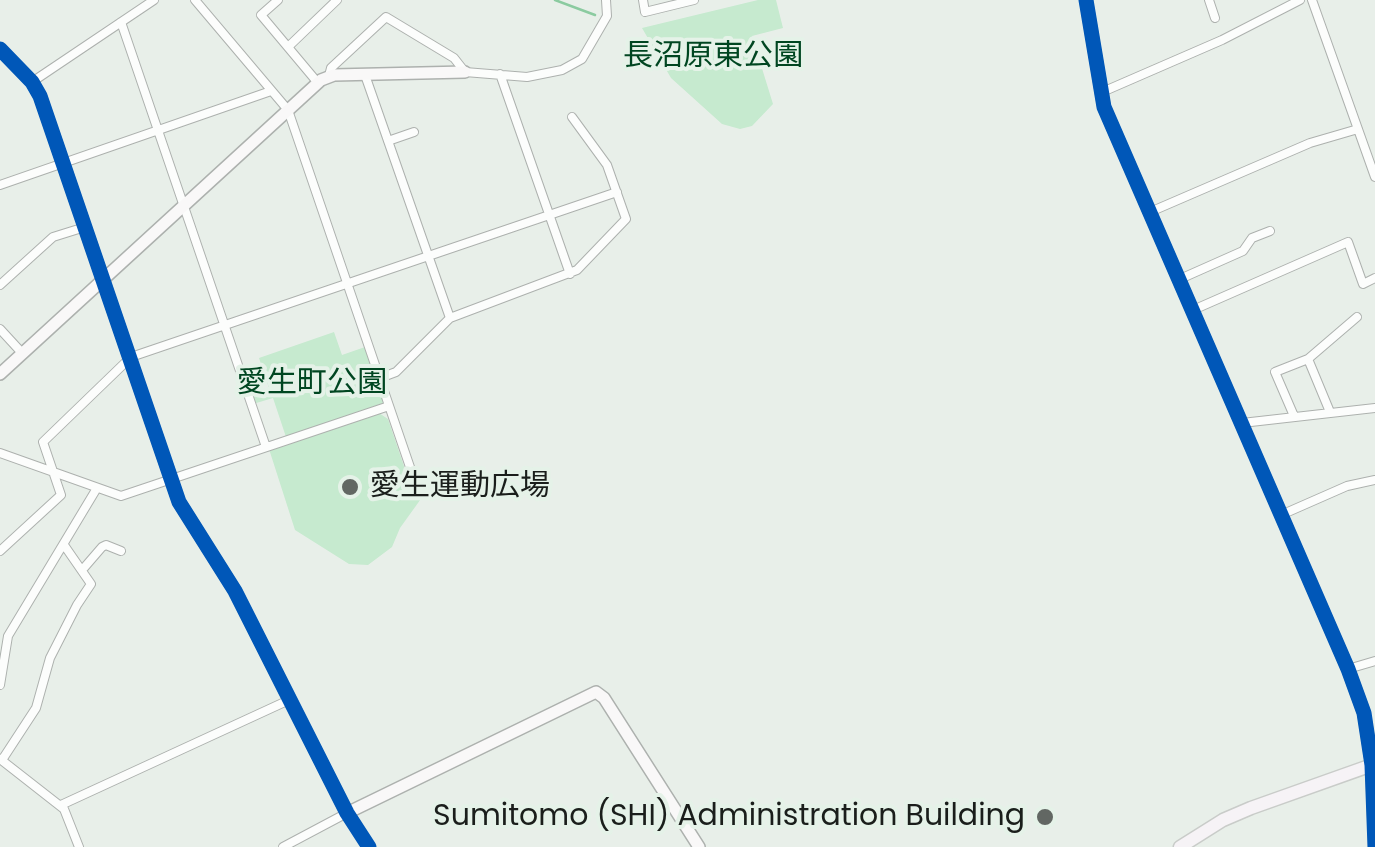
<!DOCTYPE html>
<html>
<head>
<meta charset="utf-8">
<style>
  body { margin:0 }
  canvas { display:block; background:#e8efe9 }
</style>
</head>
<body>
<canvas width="1375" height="847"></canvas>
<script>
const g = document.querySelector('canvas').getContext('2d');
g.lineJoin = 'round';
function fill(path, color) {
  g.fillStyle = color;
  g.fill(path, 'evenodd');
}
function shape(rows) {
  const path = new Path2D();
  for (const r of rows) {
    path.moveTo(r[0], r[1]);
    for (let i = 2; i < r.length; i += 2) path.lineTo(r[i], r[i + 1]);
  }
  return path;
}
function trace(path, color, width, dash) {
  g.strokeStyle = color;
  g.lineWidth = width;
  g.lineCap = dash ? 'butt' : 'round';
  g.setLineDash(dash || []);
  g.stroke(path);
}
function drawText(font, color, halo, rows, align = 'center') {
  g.font = font + ' Poppins,"Noto Sans JP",sans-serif';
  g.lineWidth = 8;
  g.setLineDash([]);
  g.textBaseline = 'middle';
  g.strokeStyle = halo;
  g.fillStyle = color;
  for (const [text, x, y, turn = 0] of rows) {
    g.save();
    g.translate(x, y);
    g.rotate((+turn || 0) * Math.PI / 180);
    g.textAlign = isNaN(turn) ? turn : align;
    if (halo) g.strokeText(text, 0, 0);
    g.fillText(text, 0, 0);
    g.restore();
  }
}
fill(shape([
  [758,0,776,0,783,28,752,36,773,104,752,126,740,129,722,124,671,78,642,28],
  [334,332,342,355,365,347,384,403,286,437,273,398,253,404,250,395,269,388,259,358],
  [379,413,388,419,408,478,420,479,423,496,400,528,392,547,368,565,349,564,295,530,269,449]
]), '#c6eacf');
trace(shape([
  [555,0,595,15]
]), '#8bcba0', 2.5);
const street = shape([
  [195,0,288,110,411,470],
  [278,0,261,15,318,83],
  [643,0,645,12,694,0],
  [1209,0,1215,18],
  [1312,0,1375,177],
  [121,22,266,447],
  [288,47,337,0],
  [500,74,570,274],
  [365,75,450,318],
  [329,76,331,68,386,17,454,58,465,72,527,77,562,70,582,59,607,16,606,0],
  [32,82,154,0],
  [1100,93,1222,40,1300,0],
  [388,141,414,132],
  [0,185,271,91],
  [1150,212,1310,143,1358,129],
  [1180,279,1243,251,1252,238,1270,231],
  [0,285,53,237,85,227],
  [1193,310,1348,242,1363,284,1375,278],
  [0,329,23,354],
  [1308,359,1330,412],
  [380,378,396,372,450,318,577,270,626,219,607,165,572,117],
  [1294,416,1275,372,1308,359,1357,317],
  [1242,423,1375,408],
  [0,453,121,496,389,406],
  [1281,515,1347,486,1375,480],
  [0,551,61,495,43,442,131,357,617,192],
  [83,569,102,547,106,545,121,551],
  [1348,669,1375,661],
  [0,685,8,636,97,488],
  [0,759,64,809,79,847],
  [2,760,36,708,50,658,77,605,91,584,64,545],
  [61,805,289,700],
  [283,847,347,813,369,847]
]);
const secondary = shape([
  [1086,0,1104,107,1348,669,1364,713,1372,765,1375,847],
  [0,49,32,82,40,96,179,502,235,591,347,813,596,692,604,698,699,847],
  [0,374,321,80,334,75,465,72]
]);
const primary = shape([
  [1180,847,1223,820,1251,808,1375,764]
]);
trace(street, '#adb1ae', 10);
trace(secondary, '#adb1ae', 14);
trace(primary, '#c9ccc9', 15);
trace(street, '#fcfdfc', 8);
trace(secondary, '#f9f8f8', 11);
trace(primary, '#f6f3f6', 12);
trace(shape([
  [1086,0,1104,107,1348,669,1364,713,1372,765,1375,847],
  [0,49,32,82,40,96,179,502,235,591,347,813,369,847]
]), '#0057b8', 15);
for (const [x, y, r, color] of [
  [350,487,10,"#626763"],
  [1045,817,10,"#626763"]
]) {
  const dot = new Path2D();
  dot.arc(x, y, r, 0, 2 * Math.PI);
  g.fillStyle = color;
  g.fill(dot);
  trace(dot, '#e5f2e8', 4);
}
drawText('30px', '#004621', '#e5f2e8', [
  ["長沼原東公園",713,57],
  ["愛生町公園",312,384]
]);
drawText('30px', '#1a1e1b', '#e5f2e8', [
  ["愛生運動広場",370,487],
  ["Sumitomo (SHI) Administration Building",1025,817,"right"]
], 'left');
</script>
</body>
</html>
